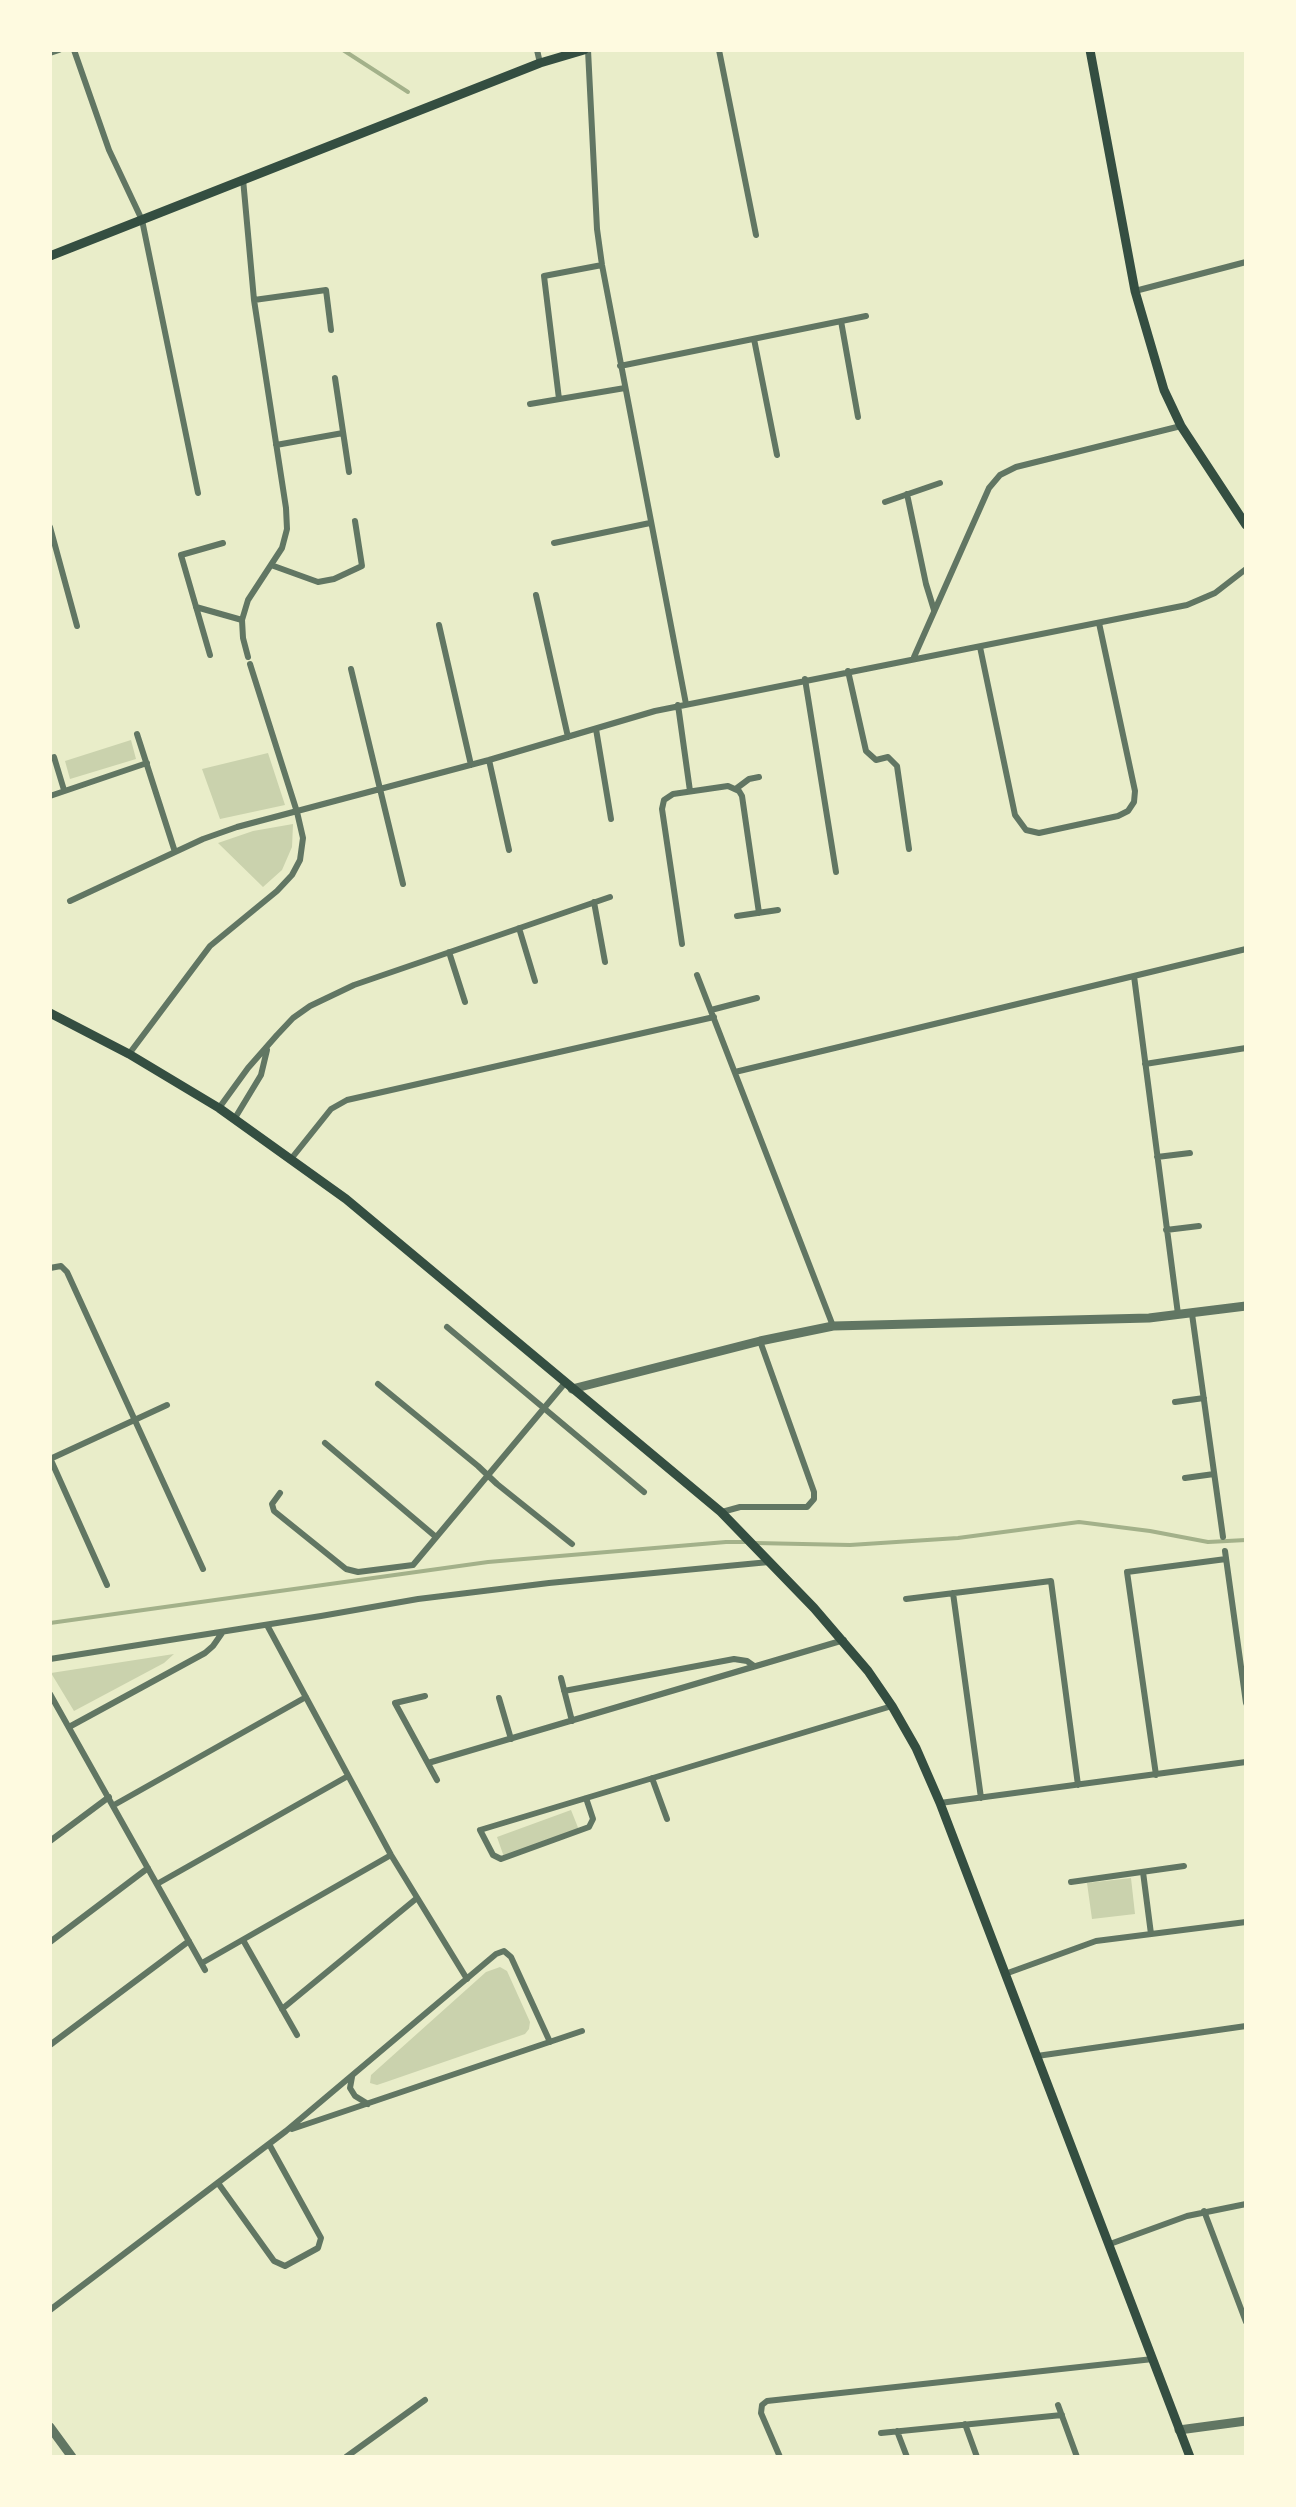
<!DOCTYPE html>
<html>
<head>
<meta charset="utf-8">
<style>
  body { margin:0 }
  #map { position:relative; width:1296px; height:2507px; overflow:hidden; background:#e9edc9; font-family:"Playfair Display",serif }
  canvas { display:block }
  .frame { position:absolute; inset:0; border:52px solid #fefae0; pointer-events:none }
</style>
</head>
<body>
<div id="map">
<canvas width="1296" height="2507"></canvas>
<div class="frame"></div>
</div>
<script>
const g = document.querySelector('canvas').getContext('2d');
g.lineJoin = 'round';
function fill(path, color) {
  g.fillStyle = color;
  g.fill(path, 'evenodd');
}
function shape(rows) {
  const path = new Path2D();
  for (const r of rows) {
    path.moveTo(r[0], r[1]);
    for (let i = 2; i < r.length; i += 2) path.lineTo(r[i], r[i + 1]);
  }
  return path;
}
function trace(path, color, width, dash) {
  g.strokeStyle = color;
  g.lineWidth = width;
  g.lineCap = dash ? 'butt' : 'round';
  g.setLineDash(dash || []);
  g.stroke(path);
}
fill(shape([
  [131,740,136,759,70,779,65,761],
  [268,753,285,805,220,819,202,769],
  [293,824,292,847,282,870,263,887,218,843,253,831],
  [174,1654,164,1663,74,1711,51,1673],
  [571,1810,579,1830,504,1857,497,1837],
  [1131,1878,1135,1914,1092,1919,1087,1883],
  [500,1967,507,1971,530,2022,529,2029,525,2034,386,2082,377,2085,370,2083,371,2075,486,1972]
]), '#cad2ad');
trace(shape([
  [343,50,408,92],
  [755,1543,850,1545,958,1538,1079,1522,1150,1531,1208,1542,1246,1540],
  [50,1623,488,1562,726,1542,745,1542]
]), '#a3b18a', 4);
trace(shape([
  [74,50,109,150,142,220,198,493],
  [537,50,540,63],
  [588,50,597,229,602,265,686,704],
  [719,50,756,235],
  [50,53,59,50],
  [243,179,254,300,286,508,287,529,282,548,248,600,242,620,243,638,248,657],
  [1135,291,1246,262],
  [254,300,326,290,331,330],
  [841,321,858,417],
  [754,339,777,455],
  [620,366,866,316],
  [335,378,349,472],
  [559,399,544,276,602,265],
  [530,404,625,388],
  [276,445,343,433],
  [907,494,926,584,934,610],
  [885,502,940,483],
  [50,527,77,626],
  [554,543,650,523],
  [271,565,318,582,334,579,362,566,355,521],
  [536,595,568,737],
  [196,607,242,620],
  [439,625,471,765],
  [980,647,1015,815,1026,830,1039,833,1118,816,1128,811,1134,802,1135,791,1099,623],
  [210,655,181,555,223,543],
  [914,657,989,488,1000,475,1016,467,1181,426],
  [351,669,403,884],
  [848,671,866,751,876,760,888,757,897,766,909,849],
  [805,679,836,872],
  [678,705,690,791],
  [596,729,611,819],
  [137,734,175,852],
  [54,757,64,790],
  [489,760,509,850],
  [737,788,749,779,759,777],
  [50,796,147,763],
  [70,901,203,839,237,827,489,760,655,711,1187,605,1215,593,1246,569],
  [594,902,605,962],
  [737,916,778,910],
  [519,928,535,981],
  [682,944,662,809,664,800,673,794,728,786,739,791,742,796,759,913],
  [449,952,465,1002],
  [697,975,833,1326],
  [1134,976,1178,1314],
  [711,1010,757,998],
  [129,1054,210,946,277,891,292,875,300,860,303,838,297,812,250,664],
  [1145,1064,1246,1048],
  [735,1072,1246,949],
  [219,1108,248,1068,277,1035,293,1018,310,1006,354,985,610,897],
  [235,1118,261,1075,267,1050],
  [1157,1157,1190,1153],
  [291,1159,331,1109,347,1100,714,1017],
  [1166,1230,1199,1226],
  [50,1268,61,1266,67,1272,203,1569],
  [1192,1314,1223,1537],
  [447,1327,644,1492],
  [378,1384,478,1466,497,1484,572,1544],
  [1175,1402,1204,1398],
  [325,1443,436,1537],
  [50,1458,107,1585],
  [50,1459,167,1405],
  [1185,1478,1214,1474],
  [280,1493,272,1504,274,1511,346,1569,358,1572,413,1565,565,1383],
  [722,1512,740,1507,807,1507,814,1499,814,1492,760,1341],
  [1225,1551,1246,1703],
  [953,1593,981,1798],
  [906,1599,1051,1581,1078,1785],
  [267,1625,391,1855,467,1979],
  [50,1659,321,1616,418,1599,549,1583,769,1562],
  [561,1678,572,1721],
  [564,1691,734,1659,747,1661,754,1666],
  [50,1694,205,1970],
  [425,1696,395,1703,437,1780],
  [499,1698,511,1739],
  [69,1727,205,1653,213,1646,222,1633],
  [428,1763,844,1640],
  [1156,1775,1127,1572,1226,1559],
  [652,1778,667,1819],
  [586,1798,593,1819,589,1827,501,1859,493,1855,480,1830,892,1706],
  [940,1803,1246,1762],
  [114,1805,306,1697],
  [50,1841,109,1797],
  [1143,1872,1151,1934],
  [1071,1882,1184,1866],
  [157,1884,348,1776],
  [243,1940,297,2035],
  [50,1942,148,1868],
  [202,1963,391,1855],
  [1005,1974,1096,1941,1246,1922],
  [282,2009,417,1898],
  [50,2045,189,1941],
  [1037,2056,1246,2026],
  [352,2077,350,2088,355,2096,368,2104],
  [292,2129,582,2031],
  [218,2183,274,2261,285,2266,318,2248,321,2238,269,2144],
  [1204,2211,1246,2322],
  [1110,2244,1187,2216,1246,2204],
  [50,2310,286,2131,496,1954,504,1951,511,1957,550,2042],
  [1058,2405,1077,2457],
  [965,2424,977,2457],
  [897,2431,907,2457],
  [881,2433,1062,2415],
  [346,2457,425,2400],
  [780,2457,761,2413,762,2405,767,2401,1153,2359]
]), '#617663', 6);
trace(shape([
  [572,1389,760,1341,833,1326,1149,1318,1246,1306],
  [50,2427,72,2457],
  [1179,2430,1246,2421]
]), '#617663', 9);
trace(shape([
  [1090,50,1135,291,1164,390,1181,426,1246,525],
  [50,256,540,63,584,50],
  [50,1013,129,1054,219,1108,346,1199,721,1512,814,1608,868,1671,892,1706,916,1748,940,1803,1190,2457]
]), '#344e41', 9);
</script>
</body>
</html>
